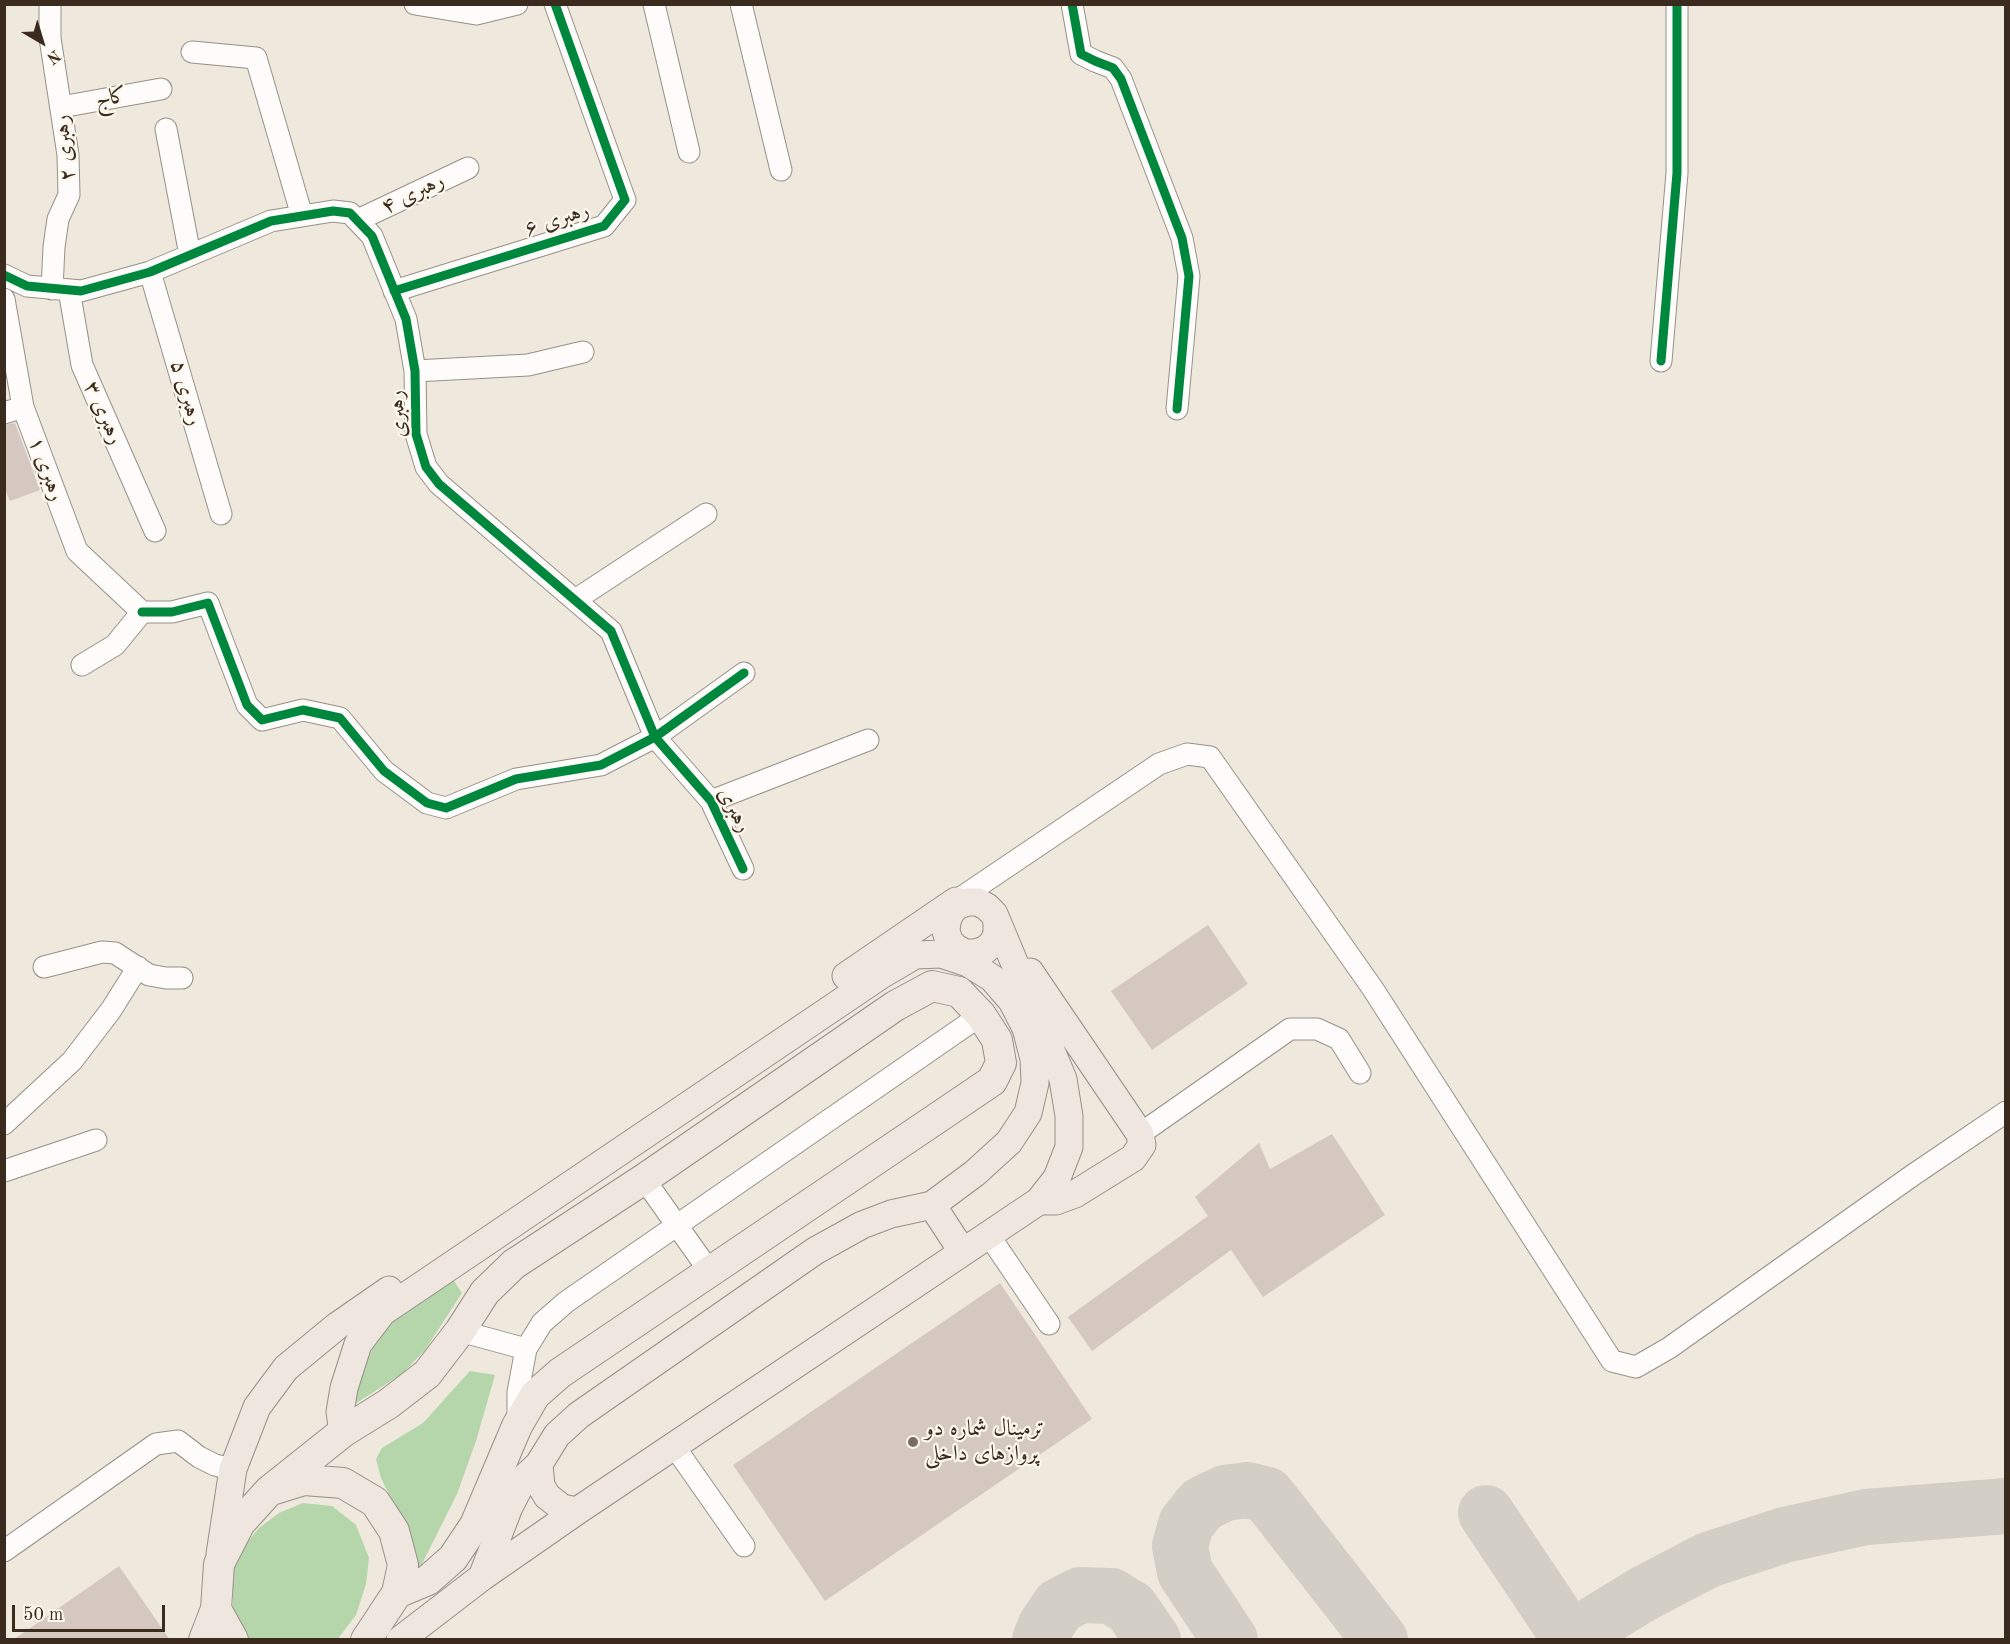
<!DOCTYPE html>
<html>
<head>
<meta charset="utf-8">
<style>
  body { margin:0 }
  #map { position:relative; width:2010px; height:1644px; overflow:hidden; background:#efe8dc; font-family:"Old Standard TT",serif }
  canvas { display:block }
  .frame { position:absolute; inset:0; border:6px solid #3b2a1e; pointer-events:none }
  .north { position:absolute; left:12px; top:12px; width:60px; height:60px; -webkit-text-stroke:4px #fbf7ec; paint-order:stroke; rotate:142deg; font-size:16px; font-weight:700; line-height:24px; text-align:center; color:#3b2a1e }
  .north::after { content:''; display:block; margin:auto; width:21px; height:27px; background:#3b2a1e; clip-path:polygon(50% 0,100% 100%,50% 72%,0 100%) }
  .scale { position:absolute; left:12px; top:1605px; width:153px; height:27px; box-sizing:border-box; border:3px solid #3b2a1e; border-top:0; padding-left:8px; font-size:18px; line-height:21px; white-space:nowrap; color:#3b2a1e; -webkit-text-stroke:4px #fbf7ec; paint-order:stroke }
</style>
</head>
<body>
<div id="map">
<canvas width="2010" height="1644"></canvas>
<div class="frame"></div>
<div class="north">N</div>
<div class="scale">50 m</div>
</div>
<script>
const g = document.querySelector('canvas').getContext('2d');
g.lineJoin = 'round';
function fill(path, color) {
  g.fillStyle = color;
  g.fill(path, 'evenodd');
}
function shape(rows) {
  const path = new Path2D();
  for (const r of rows) {
    path.moveTo(r[0], r[1]);
    for (let i = 2; i < r.length; i += 2) path.lineTo(r[i], r[i + 1]);
  }
  return path;
}
function trace(path, color, width, dash) {
  g.strokeStyle = color;
  g.lineWidth = width;
  g.lineCap = dash ? 'butt' : 'round';
  g.setLineDash(dash || []);
  g.stroke(path);
}
function drawText(font, color, halo, rows, align = 'center') {
  g.font = font + ' "Old Standard TT",Amiri,serif';
  g.lineWidth = 4.5;
  g.setLineDash([]);
  g.textBaseline = 'middle';
  g.strokeStyle = halo;
  g.fillStyle = color;
  for (const [text, x, y, turn = 0] of rows) {
    g.save();
    g.translate(x, y);
    g.rotate((+turn || 0) * Math.PI / 180);
    g.textAlign = isNaN(turn) ? turn : align;
    if (halo) g.strokeText(text, 0, 0);
    g.fillText(text, 0, 0);
    g.restore();
  }
}
fill(shape([
  [450,1275,462,1293,425,1350,403,1373,355,1404,357,1386,368,1357,384,1326],
  [470,1371,495,1375,476,1441,457,1494,419,1570,411,1562,410,1537,381,1478,376,1459,382,1448,423,1423],
  [303,1503,332,1506,356,1525,369,1558,366,1584,356,1615,337,1640,247,1639,233,1609,233,1573,240,1551,259,1528,279,1513]
]), '#b4d6aa');
trace(shape([
  [1486,1513,1571,1640],
  [1040,1640,1045,1627,1059,1606,1080,1595,1111,1596,1131,1608,1153,1640],
  [1230,1640,1185,1572,1180,1546,1186,1524,1202,1504,1225,1493,1247,1490,1267,1495,1380,1640],
  [1568,1640,1643,1594,1708,1560,1784,1535,1866,1517,2006,1506]
]), '#d3cec6', 56);
fill(shape([
  [15,423,40,490,10,501,4,487,4,425],
  [1208,925,1248,984,1152,1050,1111,991],
  [1332,1134,1385,1215,1263,1297,1231,1250,1092,1351,1068,1317,1208,1216,1195,1197,1259,1143,1270,1169],
  [1000,1283,1092,1419,825,1601,733,1465],
  [119,1566,170,1640,13,1640]
]), '#d5c8c0');
const minor = shape([
  [50,4,50,38,68,155,69,195,58,219,54,247,52,289],
  [415,4,476,14,517,4],
  [654,4,689,152],
  [741,4,781,170],
  [1072,4,1081,54,1095,61,1113,68,1121,79,1182,238,1189,276,1177,409],
  [192,52,256,58,302,216],
  [61,107,161,89],
  [166,129,190,255],
  [358,220,468,168],
  [150,272,221,514],
  [4,275,27,286,81,291,150,272,271,221,333,211,350,213,372,236,406,319,415,371,416,434,426,467,439,484,611,631,655,737,711,801,743,869],
  [69,290,82,365,155,531],
  [394,291,604,226,625,200,555,4],
  [4,299,23,407,77,551,142,612],
  [1661,361,1677,173,1677,4],
  [415,371,528,365,583,352],
  [4,413,23,407],
  [575,600,706,514],
  [142,612,172,612,208,603,247,705,262,720,303,710,340,718,384,771,427,803,446,808,516,779,601,765,655,737,744,673],
  [82,665,115,645,142,612],
  [711,801,868,740],
  [956,901,1159,764,1187,754,1210,757,1373,989,1612,1361,1636,1367,1669,1348,1913,1175,2006,1112],
  [44,967,102,952,115,953,149,975,166,978,182,978],
  [4,1124,72,1061,111,1010,138,967],
  [1140,1134,1290,1029,1317,1029,1339,1039,1360,1073],
  [4,1171,96,1140],
  [644,1179,710,1272],
  [988,1234,1049,1324],
  [460,1331,526,1349],
  [518,1423,518,1392,526,1349,542,1323,566,1302,981,1015],
  [674,1446,744,1546],
  [4,1551,156,1444,178,1441,199,1457,215,1465,233,1469]
]);
const major = shape([
  [1030,972,1140,1134,1142,1145,1133,1158,1075,1194,1056,1201,1039,1201],
  [846,976,956,901,957,903],
  [932,1205,962,1251],
  [378,1315,881,975,915,955,941,954,968,963,992,978,1012,1001,1026,1028,1034,1059,1035,1083,1028,1113,1009,1142,975,1173,932,1205,891,1214,862,1225,815,1251,579,1415,557,1435,539,1464,524,1478,509,1507,482,1577],
  [343,1432,340,1412,344,1388,358,1344,390,1302],
  [539,1464,541,1486,547,1496,562,1508,577,1511],
  [220,1554,233,1469,257,1407,286,1368,337,1326,389,1290],
  [400,1640,482,1577,577,1511,1039,1201,1057,1178,1069,1147,1069,1116,1063,1079,994,914,987,907,978,902,968,902,958,905,951,912,947,921,946,931,949,941,956,948,965,953,975,953,985,950,993,943,997,934,997,924]
]);
const highway = shape([
  [275,1489,304,1480,343,1483,375,1502,394,1531,403,1565,397,1593,366,1640],
  [216,1609,233,1640],
  [204,1640,216,1609,219,1564,240,1523,269,1491,343,1432,388,1404,427,1374,460,1331,485,1292,514,1264,644,1179,895,1006,932,986,959,992,981,1015,997,1040,1001,1063,992,1081,560,1373,535,1395,517,1426,475,1525,453,1558,428,1580,397,1593]
]);
trace(minor, '#969088', 23);
trace(major, '#969088', 29);
trace(highway, '#969088', 32);
trace(minor, '#fdfcfa', 21);
trace(major, '#eee6df', 27);
trace(highway, '#eee6df', 30);
trace(shape([
  [1072,4,1081,54,1095,61,1113,68,1121,79,1182,238,1189,276,1177,409],
  [4,275,27,286,81,291,150,272,271,221,333,211,350,213,372,236,406,319,415,371,416,434,426,467,439,484,611,631,655,737,711,801,743,869],
  [394,291,604,226,625,200,555,4],
  [1661,361,1677,173,1677,4],
  [142,612,172,612,208,603,247,705,262,720,303,710,340,718,384,771,427,803,446,808,516,779,601,765,655,737,744,673]
]), '#00873e', 9);
for (const [x, y, r, color] of [
  [913,1442,6,"#7a6c60"]
]) {
  const dot = new Path2D();
  dot.arc(x, y, r, 0, 2 * Math.PI);
  g.fillStyle = color;
  g.fill(dot);
  trace(dot, '#fbf7ec', 2);
}
drawText('22px', '#3b2a1e', '#fbf7ec', [
  ["کاج",111,98,-10],
  ["رهبری ۲",65,148,-96],
  ["رهبری ۴",413,194,-26],
  ["رهبری ۶",557,220,-18],
  ["رهبری ۵",186,393,74],
  ["رهبری ۳",103,413,66],
  ["رهبری",398,414,-94],
  ["رهبری ۱",46,469,70],
  ["رهبری",734,810,62]
]);
drawText('22px', '#3b2a1e', '#fbf7ec', [
  ["ترمینال شماره دو",925,1429],
  ["پروازهای داخلی",925,1454]
], 'left');
</script>
</body>
</html>
